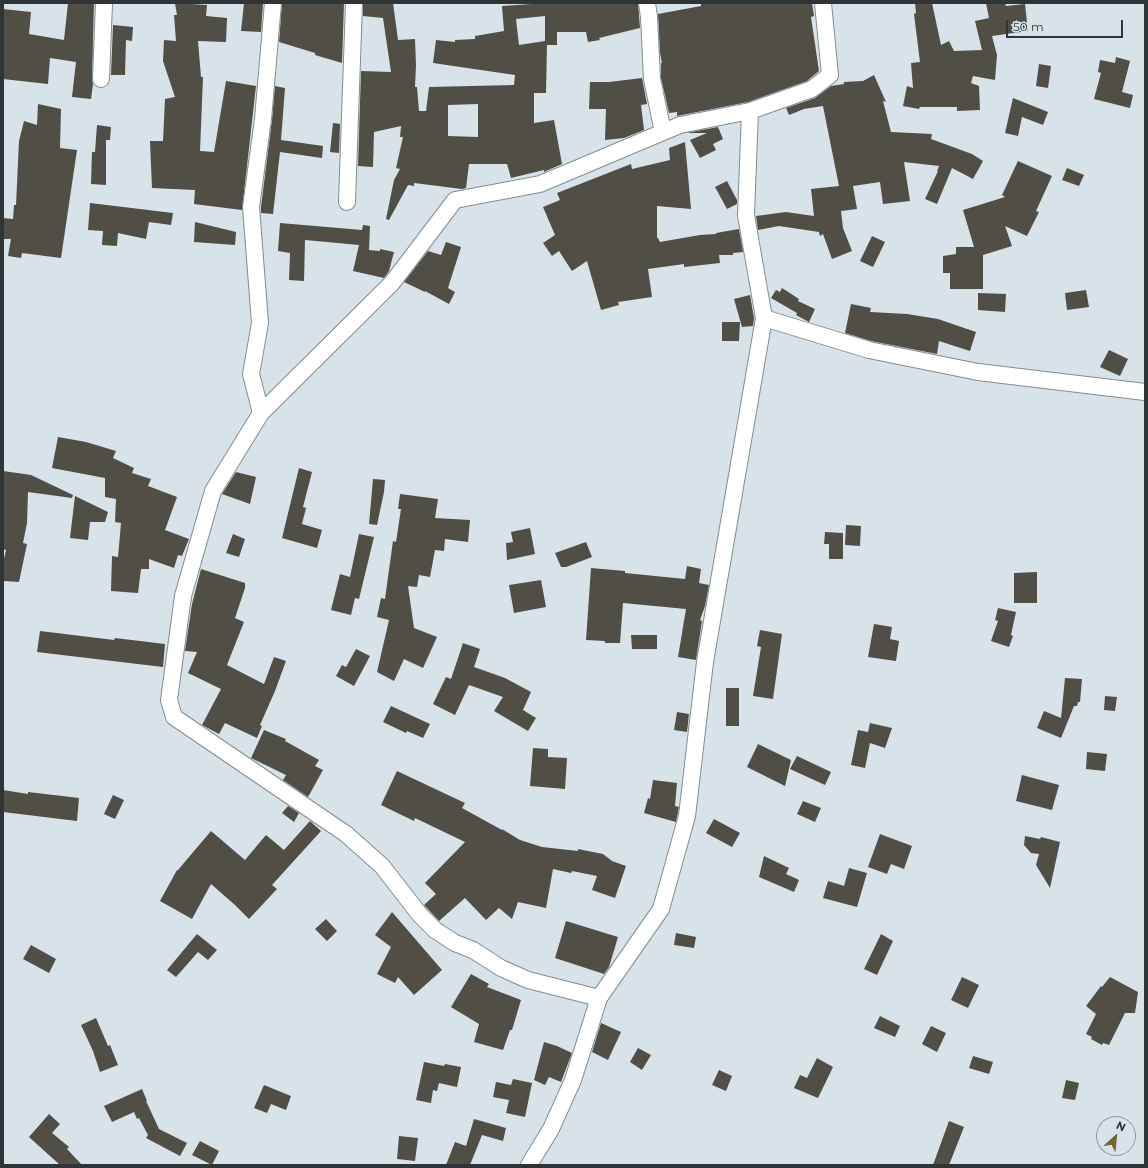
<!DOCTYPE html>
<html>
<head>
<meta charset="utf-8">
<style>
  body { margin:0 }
  #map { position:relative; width:1148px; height:1168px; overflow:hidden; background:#d7e3e8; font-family:Montserrat,sans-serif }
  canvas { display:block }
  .frame { position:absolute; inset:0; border:4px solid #2f3436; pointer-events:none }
  .north { position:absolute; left:1096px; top:1116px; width:40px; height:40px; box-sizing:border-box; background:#d7e3e8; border:1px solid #949da1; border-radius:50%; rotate:27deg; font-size:11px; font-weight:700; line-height:16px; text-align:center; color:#2f3436 }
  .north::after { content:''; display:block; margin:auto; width:14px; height:18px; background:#726734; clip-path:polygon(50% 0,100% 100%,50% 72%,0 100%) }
  .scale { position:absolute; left:1006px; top:20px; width:117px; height:18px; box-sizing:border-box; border:2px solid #2f3436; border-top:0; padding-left:5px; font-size:12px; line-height:14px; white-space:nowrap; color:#2f3436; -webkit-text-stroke:3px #d7e3e8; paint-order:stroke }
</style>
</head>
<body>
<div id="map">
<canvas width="1148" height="1168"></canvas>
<div class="frame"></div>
<div class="north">N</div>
<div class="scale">50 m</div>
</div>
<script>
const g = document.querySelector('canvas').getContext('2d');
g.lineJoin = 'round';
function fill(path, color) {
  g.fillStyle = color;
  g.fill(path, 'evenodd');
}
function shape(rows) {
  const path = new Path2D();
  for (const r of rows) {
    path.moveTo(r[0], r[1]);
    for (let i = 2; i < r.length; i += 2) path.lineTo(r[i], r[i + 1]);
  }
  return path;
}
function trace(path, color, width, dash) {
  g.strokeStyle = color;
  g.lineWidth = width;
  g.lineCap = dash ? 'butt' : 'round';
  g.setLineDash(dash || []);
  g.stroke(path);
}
fill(shape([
  [68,3,94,3,92,79,93,84,91,99,72,97,76,62,50,58,48,84,3,79,3,9,31,12,29,34,64,40],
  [175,3,207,5,206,16,227,18,226,42,198,41,201,77,203,77,200,151,214,152,226,81,256,86,242,210,194,204,195,190,152,188,150,141,163,141,165,99,175,97,163,61,164,40,176,41,174,15,177,15],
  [244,3,263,3,261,32,241,31],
  [282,3,344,3,342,63,315,55,315,53,279,42],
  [363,3,393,3,398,40,415,39,416,65,415,87,417,87,419,111,426,111,429,87,514,85,515,75,433,63,436,40,455,42,455,40,475,39,475,36,504,31,502,6,547,3,638,3,640,28,599,38,600,40,588,42,586,32,557,32,557,45,547,45,546,93,534,93,534,123,554,120,562,164,546,171,544,172,544,170,511,178,507,164,469,164,466,188,462,189,414,183,414,186,408,185,389,220,386,219,394,180,400,169,396,168,403,137,400,137,401,126,374,132,373,167,358,166,361,71,391,72,383,18,363,16],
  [545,16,545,41,519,45,516,19],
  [478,104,478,137,448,136,448,105],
  [701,3,812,3,814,16,811,17,819,71,807,81,748,102,677,116,677,112,669,113,661,78,661,63,662,63,660,53,658,14,701,6],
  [915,3,932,3,941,45,949,41,954,51,982,50,975,21,989,18,986,3,1005,3,1006,6,1025,4,1028,31,992,36,997,55,995,80,973,76,971,83,979,86,980,110,957,111,957,107,920,107,919,109,903,106,907,86,913,88,911,63,920,62,914,14,916,13],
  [113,25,133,27,132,41,126,40,125,75,111,75],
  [1116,57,1130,61,1122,92,1133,95,1130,108,1094,99,1101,73,1098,72,1100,60,1115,63],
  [1039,64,1051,66,1048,88,1036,86],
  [874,75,886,102,883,101,891,132,932,134,931,139,972,154,983,161,973,179,952,168,937,204,925,199,938,171,937,171,939,166,904,162,910,201,883,204,880,182,853,186,857,209,841,211,843,228,852,251,832,259,823,234,820,236,819,232,779,226,758,230,756,216,786,212,814,216,811,189,839,186,823,106,804,109,789,115,786,108,815,98,831,86,844,84,844,82,863,81],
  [642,78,647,104,641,105,644,130,624,138,605,140,606,109,589,109,590,82,609,82],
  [275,86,285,88,281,140,323,146,322,158,280,152,273,214,261,213,261,207,272,120],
  [1013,98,1048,112,1043,125,1022,117,1018,136,1005,133],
  [38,104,61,109,60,148,77,150,61,258,22,253,21,258,8,256,11,239,3,239,3,218,13,219,14,205,16,205,19,141,24,121,37,125],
  [333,123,340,124,339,153,330,152],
  [97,125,111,127,110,140,106,140,106,185,91,184,92,152,95,152],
  [718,127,723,139,713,144,716,150,700,158,690,140,707,133,686,133],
  [685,142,691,209,657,206,657,238,658,238,660,242,700,235,716,234,716,233,739,229,743,252,733,253,733,255,719,255,720,263,684,267,684,264,648,269,652,297,618,302,619,305,601,310,587,261,572,271,559,251,552,256,543,243,555,235,543,207,560,200,557,193,631,164,632,169,670,160,669,148],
  [1018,161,1052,176,1036,211,1039,212,1027,236,1005,226,1012,246,983,255,983,289,950,289,950,273,943,273,943,256,956,254,956,247,974,247,963,210,1005,197,1002,195],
  [1067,168,1084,175,1079,186,1062,180],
  [727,181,737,200,737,204,727,209,715,187],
  [90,203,173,213,171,225,149,222,146,239,118,233,117,246,102,245,103,231,88,230],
  [195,222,236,232,235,245,194,242],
  [280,223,362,230,363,225,370,226,369,250,380,251,380,249,394,252,389,271,384,278,353,271,359,245,305,240,304,281,289,280,290,253,278,251],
  [872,236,885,242,873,267,860,261],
  [446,242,461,247,448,288,455,292,449,304,425,291,425,292,404,282,428,251,441,255],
  [782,288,799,299,798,301,815,309,809,322,796,315,797,313,771,298,776,290,780,292],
  [1086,290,1089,307,1067,310,1065,293],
  [978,293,1006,294,1005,312,978,310],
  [750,295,754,318,753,326,742,327,734,299],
  [851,304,871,308,870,312,907,314,938,319,976,332,970,351,939,341,937,354,871,341,845,333],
  [722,322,740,322,739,341,722,341],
  [1109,350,1128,359,1120,376,1100,367],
  [58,437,86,442,116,451,113,458,134,468,132,473,151,479,148,486,177,497,165,530,189,539,182,556,178,555,174,568,149,559,149,569,141,569,138,593,111,591,112,556,118,557,121,523,115,522,116,499,105,497,105,478,52,468],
  [299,468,312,472,303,507,306,508,302,524,322,530,317,548,282,538],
  [3,471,31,475,73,495,72,498,28,492,27,523,23,543,27,544,19,582,3,581,3,563,6,550,3,549],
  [236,472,256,477,250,504,222,494],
  [373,479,385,480,384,492,377,525,369,524],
  [400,494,438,499,435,518,470,520,468,542,445,539,444,551,435,550,430,577,419,575,417,587,408,586,414,628,437,637,423,668,404,659,394,681,377,672,389,620,377,617,381,598,385,599,393,541,396,542,401,509,398,509],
  [75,496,108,512,105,522,90,522,88,540,70,538],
  [846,525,861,526,860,546,845,545],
  [530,528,535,554,507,560,506,543,513,542,511,532],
  [825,532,843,533,843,559,829,559,829,544,824,544],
  [233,534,245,539,239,557,226,553],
  [359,534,374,537,359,599,355,598,351,615,331,610,340,574,350,577],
  [586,542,592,557,566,567,561,567,555,553],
  [687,566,701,569,699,583,709,585,705,606,700,620,702,621,696,660,678,657,686,609,623,603,620,643,605,643,605,641,586,640,591,568,625,571,625,573,685,579],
  [201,569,245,583,245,588,235,618,244,622,227,665,264,684,274,657,286,661,275,691,260,725,262,726,257,738,225,723,219,734,202,725,221,689,188,673,197,652,185,651,192,604],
  [1037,572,1037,603,1014,603,1014,573],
  [541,580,546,607,514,613,509,585],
  [998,608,1016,612,1011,635,1013,636,1009,647,991,641,998,621,995,620],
  [874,624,892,627,890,639,899,641,896,661,868,657],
  [760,630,782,634,773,699,753,696,761,647,757,646],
  [40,631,114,640,115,638,165,644,163,667,37,652],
  [631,635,657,635,657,649,632,649],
  [463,643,480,649,474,667,505,678,531,692,523,710,536,718,528,731,494,711,503,697,469,685,455,715,433,704,446,677,451,679],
  [356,649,370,656,354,686,336,676,342,665,346,667],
  [1065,678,1082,679,1080,702,1078,702,1077,706,1074,706,1061,738,1037,728,1044,711,1061,718],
  [726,688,739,688,739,726,726,726],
  [1105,696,1117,697,1115,711,1104,710],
  [391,706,430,724,423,738,407,731,406,733,383,722],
  [677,712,689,714,687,732,674,730],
  [870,723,892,728,885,748,870,743,865,768,851,765,858,730,868,732],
  [264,730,286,739,285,741,319,760,315,766,323,770,308,797,283,780,286,775,251,758],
  [758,744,791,760,785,786,747,767],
  [533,748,548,749,548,757,567,758,565,789,530,786],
  [1087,752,1107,754,1105,771,1086,769],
  [797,756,831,772,825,785,790,769],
  [397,771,465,803,462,808,502,830,502,829,520,840,542,847,578,851,578,849,603,854,612,861,626,866,615,898,592,890,597,876,572,871,571,873,553,869,546,908,518,902,512,919,499,908,486,920,465,898,439,921,424,905,436,894,425,883,465,842,415,818,414,821,381,805],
  [1022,775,1059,785,1052,810,1016,801],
  [653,780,677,783,675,806,679,807,676,822,644,813,648,798,650,799],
  [3,790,28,794,28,792,79,798,77,821,3,812],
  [113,795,124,800,115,819,104,814],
  [803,801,821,808,815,822,797,814],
  [288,806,299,813,294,822,282,813],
  [714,819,740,833,732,847,706,833],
  [310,821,321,831,272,885,277,889,249,919,235,905,211,884,192,919,160,901,177,870,178,870,211,831,245,860,266,835,284,850],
  [880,834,912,846,904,869,891,864,887,874,868,867],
  [1025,836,1040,839,1041,837,1060,842,1050,888,1036,865,1039,854,1031,853,1024,845],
  [764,856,789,868,786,874,799,880,794,892,759,877],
  [849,868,867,873,857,907,823,898,828,881,844,886],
  [392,912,442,970,414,995,398,977,395,983,377,974,391,947,375,935],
  [326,919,337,931,327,941,315,929],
  [566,921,618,937,609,967,604,974,555,958],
  [676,933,696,937,694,948,674,945],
  [197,934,217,950,208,960,198,952,176,977,167,970],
  [881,934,893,941,877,975,864,969],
  [31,945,56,959,49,973,23,959],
  [471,974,489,984,487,987,521,1000,512,1030,510,1030,503,1050,474,1042,479,1024,451,1007],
  [962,977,979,985,968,1008,951,1000],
  [1110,977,1138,992,1135,1013,1125,1013,1109,1045,1103,1043,1102,1045,1091,1039,1092,1037,1086,1034,1096,1014,1086,1006,1101,986,1102,987],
  [880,1016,900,1026,895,1037,874,1028],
  [96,1018,108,1046,110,1045,118,1065,100,1072,93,1051,81,1025],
  [601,1023,621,1032,608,1060,592,1052],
  [931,1026,946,1033,937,1052,922,1044],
  [544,1042,557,1046,572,1053,561,1082,549,1077,545,1085,534,1080],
  [638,1048,651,1055,642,1070,630,1062],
  [973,1056,993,1062,989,1074,969,1068],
  [817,1058,833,1067,818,1098,794,1088,800,1075,807,1078],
  [424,1062,444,1066,445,1064,461,1067,457,1087,439,1083,437,1091,433,1090,431,1103,416,1100],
  [719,1070,732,1076,726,1091,712,1085],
  [513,1079,532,1083,525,1117,506,1113,509,1100,493,1097,496,1082,511,1085],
  [1066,1080,1079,1083,1075,1100,1062,1098],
  [264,1085,291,1096,286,1110,271,1104,267,1113,254,1108],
  [142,1089,147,1101,146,1101,159,1129,187,1143,180,1156,146,1138,148,1135,139,1118,137,1119,134,1112,112,1122,104,1106],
  [49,1114,60,1124,52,1133,69,1147,67,1149,82,1165,60,1165,29,1137],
  [474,1119,506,1128,503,1141,482,1135,470,1165,446,1165,455,1142,466,1146],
  [949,1121,964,1127,949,1165,933,1165],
  [399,1136,418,1138,415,1161,397,1159],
  [200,1141,219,1151,212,1165,192,1155]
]), '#504e45');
const street = shape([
  [647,3,649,17,652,79,663,132],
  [101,79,104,3],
  [347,202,354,3],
  [764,318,869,350,978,372,1145,392],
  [261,413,251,374,260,323,251,207,263,119,273,3],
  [599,998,528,980,501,968,473,950,455,943,435,930,420,915,382,866,346,834,174,717,169,700,183,596,213,491,261,413,392,283,455,200,540,184,680,125,750,111,812,89,830,75,823,3],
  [529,1165,551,1129,573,1080,599,998,661,909,687,816,705,662,764,318,746,215,750,111]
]);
trace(street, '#818d91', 18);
trace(street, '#fff', 16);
</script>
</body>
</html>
